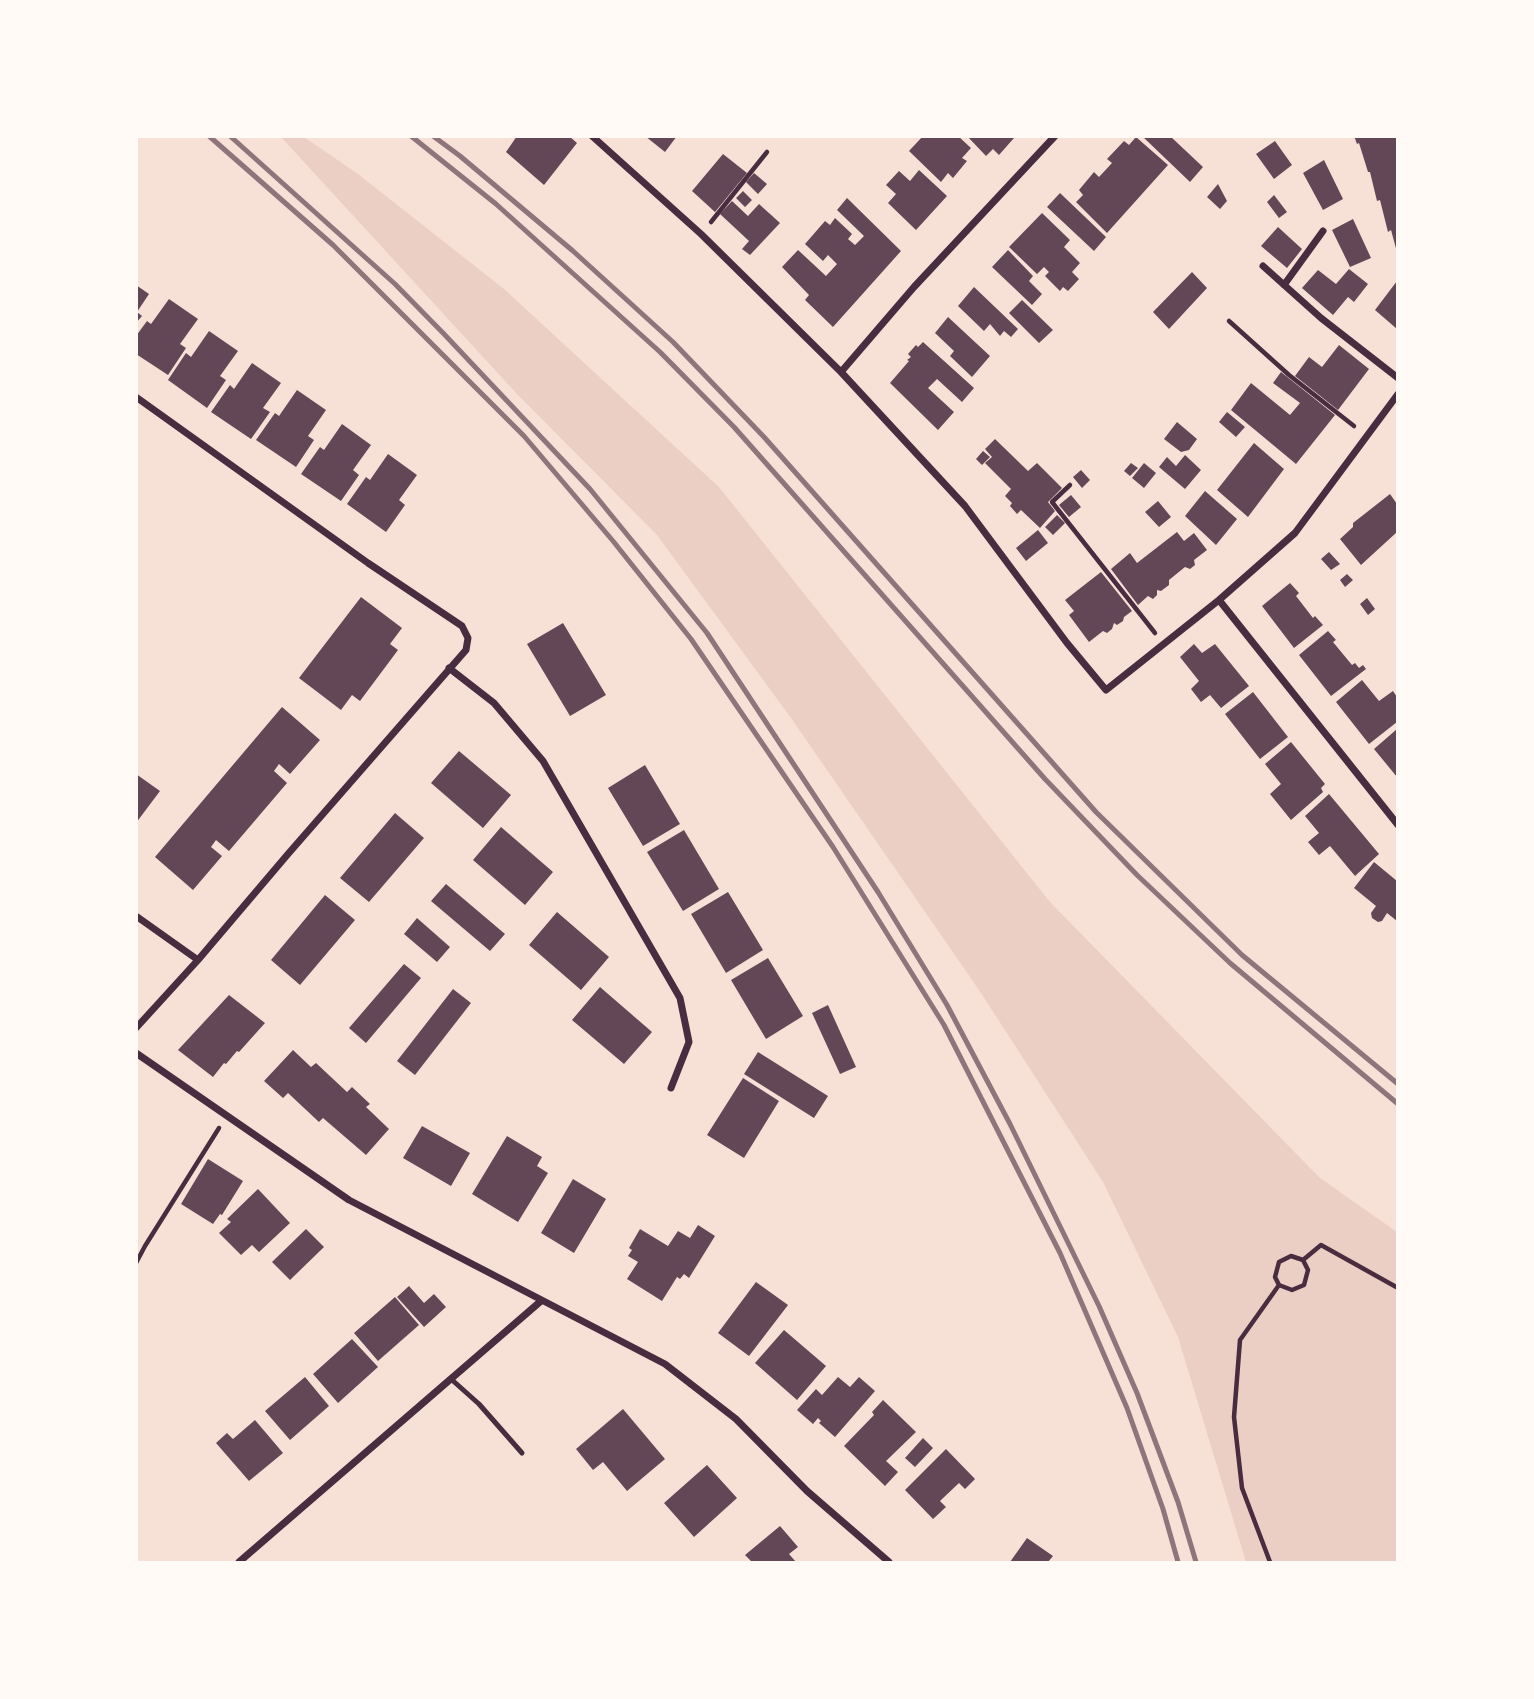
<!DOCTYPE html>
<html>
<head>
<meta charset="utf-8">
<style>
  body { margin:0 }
  #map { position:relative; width:1534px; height:1699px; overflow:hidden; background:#f7e1d7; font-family:Lora,serif }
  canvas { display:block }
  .frame { position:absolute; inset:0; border:138px solid #fffaf5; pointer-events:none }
</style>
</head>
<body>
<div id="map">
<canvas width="1534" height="1699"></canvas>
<div class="frame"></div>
</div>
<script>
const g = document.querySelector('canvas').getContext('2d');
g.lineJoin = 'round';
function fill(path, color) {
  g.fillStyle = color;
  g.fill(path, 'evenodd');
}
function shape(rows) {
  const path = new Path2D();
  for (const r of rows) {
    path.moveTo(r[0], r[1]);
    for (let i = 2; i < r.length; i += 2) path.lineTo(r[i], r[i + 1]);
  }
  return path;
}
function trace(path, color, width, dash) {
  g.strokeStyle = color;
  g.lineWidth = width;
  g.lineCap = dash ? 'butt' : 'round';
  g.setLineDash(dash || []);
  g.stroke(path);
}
fill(shape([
  [281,137,304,137,358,174,504,289,719,487,1050,902,1320,1178,1397,1232,1397,1562,1246,1562,1178,1337,1103,1182,979,990,791,718,657,535,516,393]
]), '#ebcfc5');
fill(shape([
  [517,136,569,136,577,143,544,185,506,152],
  [645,136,677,136,665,152],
  [923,136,958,136,971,148,962,158,967,161,953,178,948,173,941,182,909,151],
  [967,136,1013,136,1014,138,999,155,993,149,986,156],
  [1142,136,1170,136,1203,167,1190,182],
  [1354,136,1397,136,1397,252,1391,230,1388,232,1380,200,1377,201,1370,172,1368,172,1359,143,1357,144],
  [1136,137,1168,165,1107,233,1076,202,1083,195,1079,190,1094,172,1099,177,1112,163,1107,159,1124,141,1129,145],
  [1275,141,1292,165,1274,179,1256,154],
  [723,154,747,173,715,212,692,191],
  [1324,160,1343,199,1323,210,1303,173],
  [919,170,947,196,916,230,888,203,896,194,886,185,899,171,910,181],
  [754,173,767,184,758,194,746,182],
  [1218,184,1227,201,1220,209,1207,197],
  [743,191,752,200,745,207,736,198],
  [1060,193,1106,237,1094,251,1047,207],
  [1274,195,1287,212,1279,218,1267,202],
  [847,198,901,251,833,327,805,300,809,295,782,267,798,250,826,276,837,264,828,255,823,261,805,244,825,221,830,225,835,218,852,234,848,239,855,245,864,236,837,210],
  [732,201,748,216,759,204,780,223,750,255,742,249,749,241,720,214],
  [1042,213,1070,240,1064,247,1080,263,1072,272,1079,279,1068,291,1063,287,1060,291,1045,276,1049,272,1044,267,1037,274,1009,247],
  [1353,219,1371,258,1350,267,1332,230],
  [1278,227,1302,249,1287,268,1261,246],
  [1008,250,1033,276,1029,281,1042,294,1032,305,992,267],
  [1349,269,1368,284,1354,302,1348,297,1333,315,1302,288,1318,270,1336,284],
  [1192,272,1207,288,1169,329,1153,312],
  [1397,281,1397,329,1375,310],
  [136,285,149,294,137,312,142,316,136,323],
  [974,287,1018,329,1011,337,1004,331,1000,336,990,324,984,331,958,306],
  [169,299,198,319,180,344,186,348,168,375,136,354,136,336,147,321,151,324],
  [1022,300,1053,330,1039,343,1009,313],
  [948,317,990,356,972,377,950,356,954,351,935,333],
  [209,331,238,351,220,376,226,380,207,408,168,380,186,353,191,357],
  [923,342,974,388,962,402,937,379,928,388,954,412,938,430,890,383,909,361,907,360,911,357,908,354,916,345,918,347],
  [1339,345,1369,369,1338,410,1295,376,1309,357,1322,367],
  [252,363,281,383,263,408,270,412,251,439,211,412,230,385,234,389],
  [1281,372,1335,415,1296,464,1231,410,1251,383,1290,415,1300,403,1273,383],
  [297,390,326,410,308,436,314,440,296,467,256,440,275,413,279,416],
  [1227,412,1245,427,1236,437,1219,422],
  [1177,422,1197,439,1189,450,1181,452,1164,439],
  [342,424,371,445,353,470,359,475,341,501,301,474,320,447,324,450],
  [995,439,1028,471,1037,463,1062,488,1048,502,1055,511,1040,528,1021,510,1017,514,1010,506,1012,503,1005,496,1011,489,985,463,992,457,985,449],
  [1254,443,1284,469,1248,517,1217,490],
  [983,451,990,457,982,465,976,459],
  [388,454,417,475,399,500,405,505,386,532,347,504,366,477,370,480],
  [1185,455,1201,470,1185,489,1159,467,1167,457,1176,466],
  [1131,463,1138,468,1130,476,1124,471],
  [1144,463,1156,473,1144,488,1132,478],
  [1081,470,1090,480,1082,488,1073,477],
  [1205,491,1237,519,1216,545,1185,516],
  [1390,494,1397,504,1397,532,1361,565,1340,539,1353,527,1353,523],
  [1071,495,1081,507,1069,517,1059,505],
  [1158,501,1171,517,1159,527,1145,512],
  [1057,515,1065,523,1053,535,1045,527],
  [1038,530,1048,543,1026,561,1016,548],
  [1177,532,1184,541,1194,533,1207,550,1194,560,1195,565,1190,569,1185,567,1169,580,1169,585,1161,591,1157,590,1157,595,1153,599,1148,596,1138,605,1111,569,1130,553,1137,563],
  [1329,552,1340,564,1331,570,1321,559],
  [1101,572,1132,611,1124,617,1123,621,1117,625,1114,623,1112,629,1107,633,1103,631,1089,642,1069,615,1074,611,1065,600],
  [1347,574,1353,580,1345,587,1340,580],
  [1290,583,1299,593,1296,596,1313,618,1315,616,1323,625,1294,648,1262,606],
  [361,597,402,628,390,644,398,650,360,701,352,695,341,710,299,678],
  [1367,598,1375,609,1368,615,1360,604],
  [563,623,606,695,570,716,527,644],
  [1328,631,1336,640,1333,642,1352,665,1355,663,1359,668,1363,665,1366,669,1331,696,1299,655],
  [1194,644,1202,653,1215,644,1249,686,1221,708,1210,695,1201,702,1191,689,1199,681,1180,657],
  [1362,680,1379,701,1393,691,1397,697,1397,722,1369,744,1336,702],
  [1253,692,1288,737,1260,759,1225,714],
  [282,707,320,740,290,774,279,764,274,771,287,783,229,851,216,840,211,847,222,856,193,890,155,857],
  [1397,729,1397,777,1374,749],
  [1291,742,1325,784,1321,788,1323,792,1291,820,1270,794,1281,784,1265,764],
  [459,751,511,795,483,828,431,783],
  [645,765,680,824,643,846,608,788],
  [136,774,160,791,136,823],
  [1329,794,1379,854,1355,876,1330,846,1319,855,1308,842,1319,833,1305,816],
  [395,813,424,838,369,902,340,878],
  [501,827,553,872,525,905,473,860],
  [684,830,719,889,683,911,647,852],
  [1374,862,1397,881,1397,921,1387,913,1382,921,1378,922,1372,918,1371,913,1376,906,1354,888],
  [446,884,505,934,490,951,431,901],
  [728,892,763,950,726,973,691,914],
  [325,895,355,920,300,985,271,960],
  [557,912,609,957,581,990,529,945],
  [417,918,450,947,437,962,404,934],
  [768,958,803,1016,766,1039,731,980],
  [404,964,421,978,366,1043,349,1028],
  [600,987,652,1032,624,1064,572,1020],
  [453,989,471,1003,415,1075,397,1061],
  [229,995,265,1023,239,1052,237,1051,226,1064,224,1063,213,1077,178,1050],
  [828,1005,856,1067,840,1074,812,1013],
  [293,1050,311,1067,316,1063,347,1092,352,1087,370,1104,366,1107,389,1129,366,1155,323,1118,319,1122,288,1093,283,1098,264,1081],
  [758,1052,828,1096,814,1118,744,1074],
  [743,1078,779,1101,744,1158,707,1135],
  [422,1126,470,1153,451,1186,403,1158],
  [507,1136,542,1157,537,1166,548,1173,518,1222,472,1194],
  [208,1159,243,1181,222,1215,220,1214,213,1224,181,1204],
  [573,1179,606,1199,574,1253,541,1233],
  [258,1189,290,1223,259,1252,252,1245,241,1255,219,1233,231,1222,227,1219],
  [698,1225,715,1236,689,1278,684,1274,680,1279,677,1277,662,1301,627,1279,638,1262,628,1256,632,1250,629,1248,640,1229,668,1246,678,1231,690,1238],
  [306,1229,324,1247,290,1280,272,1262],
  [756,1282,788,1305,749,1356,718,1333],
  [409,1286,424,1303,434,1294,446,1307,424,1327,397,1297],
  [395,1297,419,1325,378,1361,354,1333],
  [784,1330,826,1366,797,1400,755,1363],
  [352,1339,378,1367,338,1403,313,1374],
  [305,1377,329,1406,290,1440,265,1411],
  [838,1377,850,1387,859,1377,875,1391,835,1437,819,1423,821,1421,818,1418,813,1424,797,1410,816,1389,822,1395],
  [883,1400,916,1432,886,1461,898,1472,885,1486,844,1446,874,1415,872,1412],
  [623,1409,665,1459,627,1491,603,1462,593,1470,576,1449],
  [255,1420,283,1453,249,1481,216,1443,227,1433,233,1439],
  [923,1438,933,1448,915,1467,905,1458],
  [946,1449,975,1479,965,1489,959,1483,940,1501,946,1507,933,1519,905,1490],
  [707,1465,737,1498,694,1537,664,1503],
  [780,1526,798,1547,789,1554,796,1562,752,1562,745,1555],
  [1027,1538,1053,1556,1048,1562,1010,1562]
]), '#644757');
trace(shape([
  [711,222,767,152],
  [1229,321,1289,375,1354,426],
  [1070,485,1052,502,1155,633],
  [136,1263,145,1246,219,1128],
  [1279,1285,1275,1277,1279,1262,1291,1256,1303,1260],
  [1270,1562,1242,1488,1234,1417,1240,1340,1279,1285,1292,1290,1304,1285,1308,1270,1303,1260,1321,1245,1398,1288]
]), '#4a2c40', 4.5);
trace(shape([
  [451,1379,479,1404,522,1453]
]), '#4a2c40', 5);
trace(shape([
  [592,136,701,234,841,372,965,506,1067,643,1106,690,1219,600,1295,533,1398,394],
  [1263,266,1321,318,1398,378],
  [1284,285,1323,231],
  [841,372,914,287,1055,136],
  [136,397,368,563,462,626,468,638,466,650,288,854,198,960,136,1028],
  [1219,600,1398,825],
  [449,668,494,703,543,761,680,998,689,1042,671,1088],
  [136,916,198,960],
  [136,1053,349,1200,665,1364,736,1419,807,1491,889,1562],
  [239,1562,541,1301]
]), '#4a2c40', 7);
trace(shape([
  [209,136,333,245,524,436,613,541,691,639,833,847,944,1025,1060,1253,1127,1408,1163,1509,1178,1562],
  [230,136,395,284,444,334,590,489,707,633,878,892,947,1005,1010,1124,1099,1306,1137,1393,1178,1502,1196,1562],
  [411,136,496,204,660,352,734,427,1045,779,1137,875,1230,963,1398,1104],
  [433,136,460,156,573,251,673,342,764,437,1096,812,1242,955,1398,1084]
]), '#8f747c', 5);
</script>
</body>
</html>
